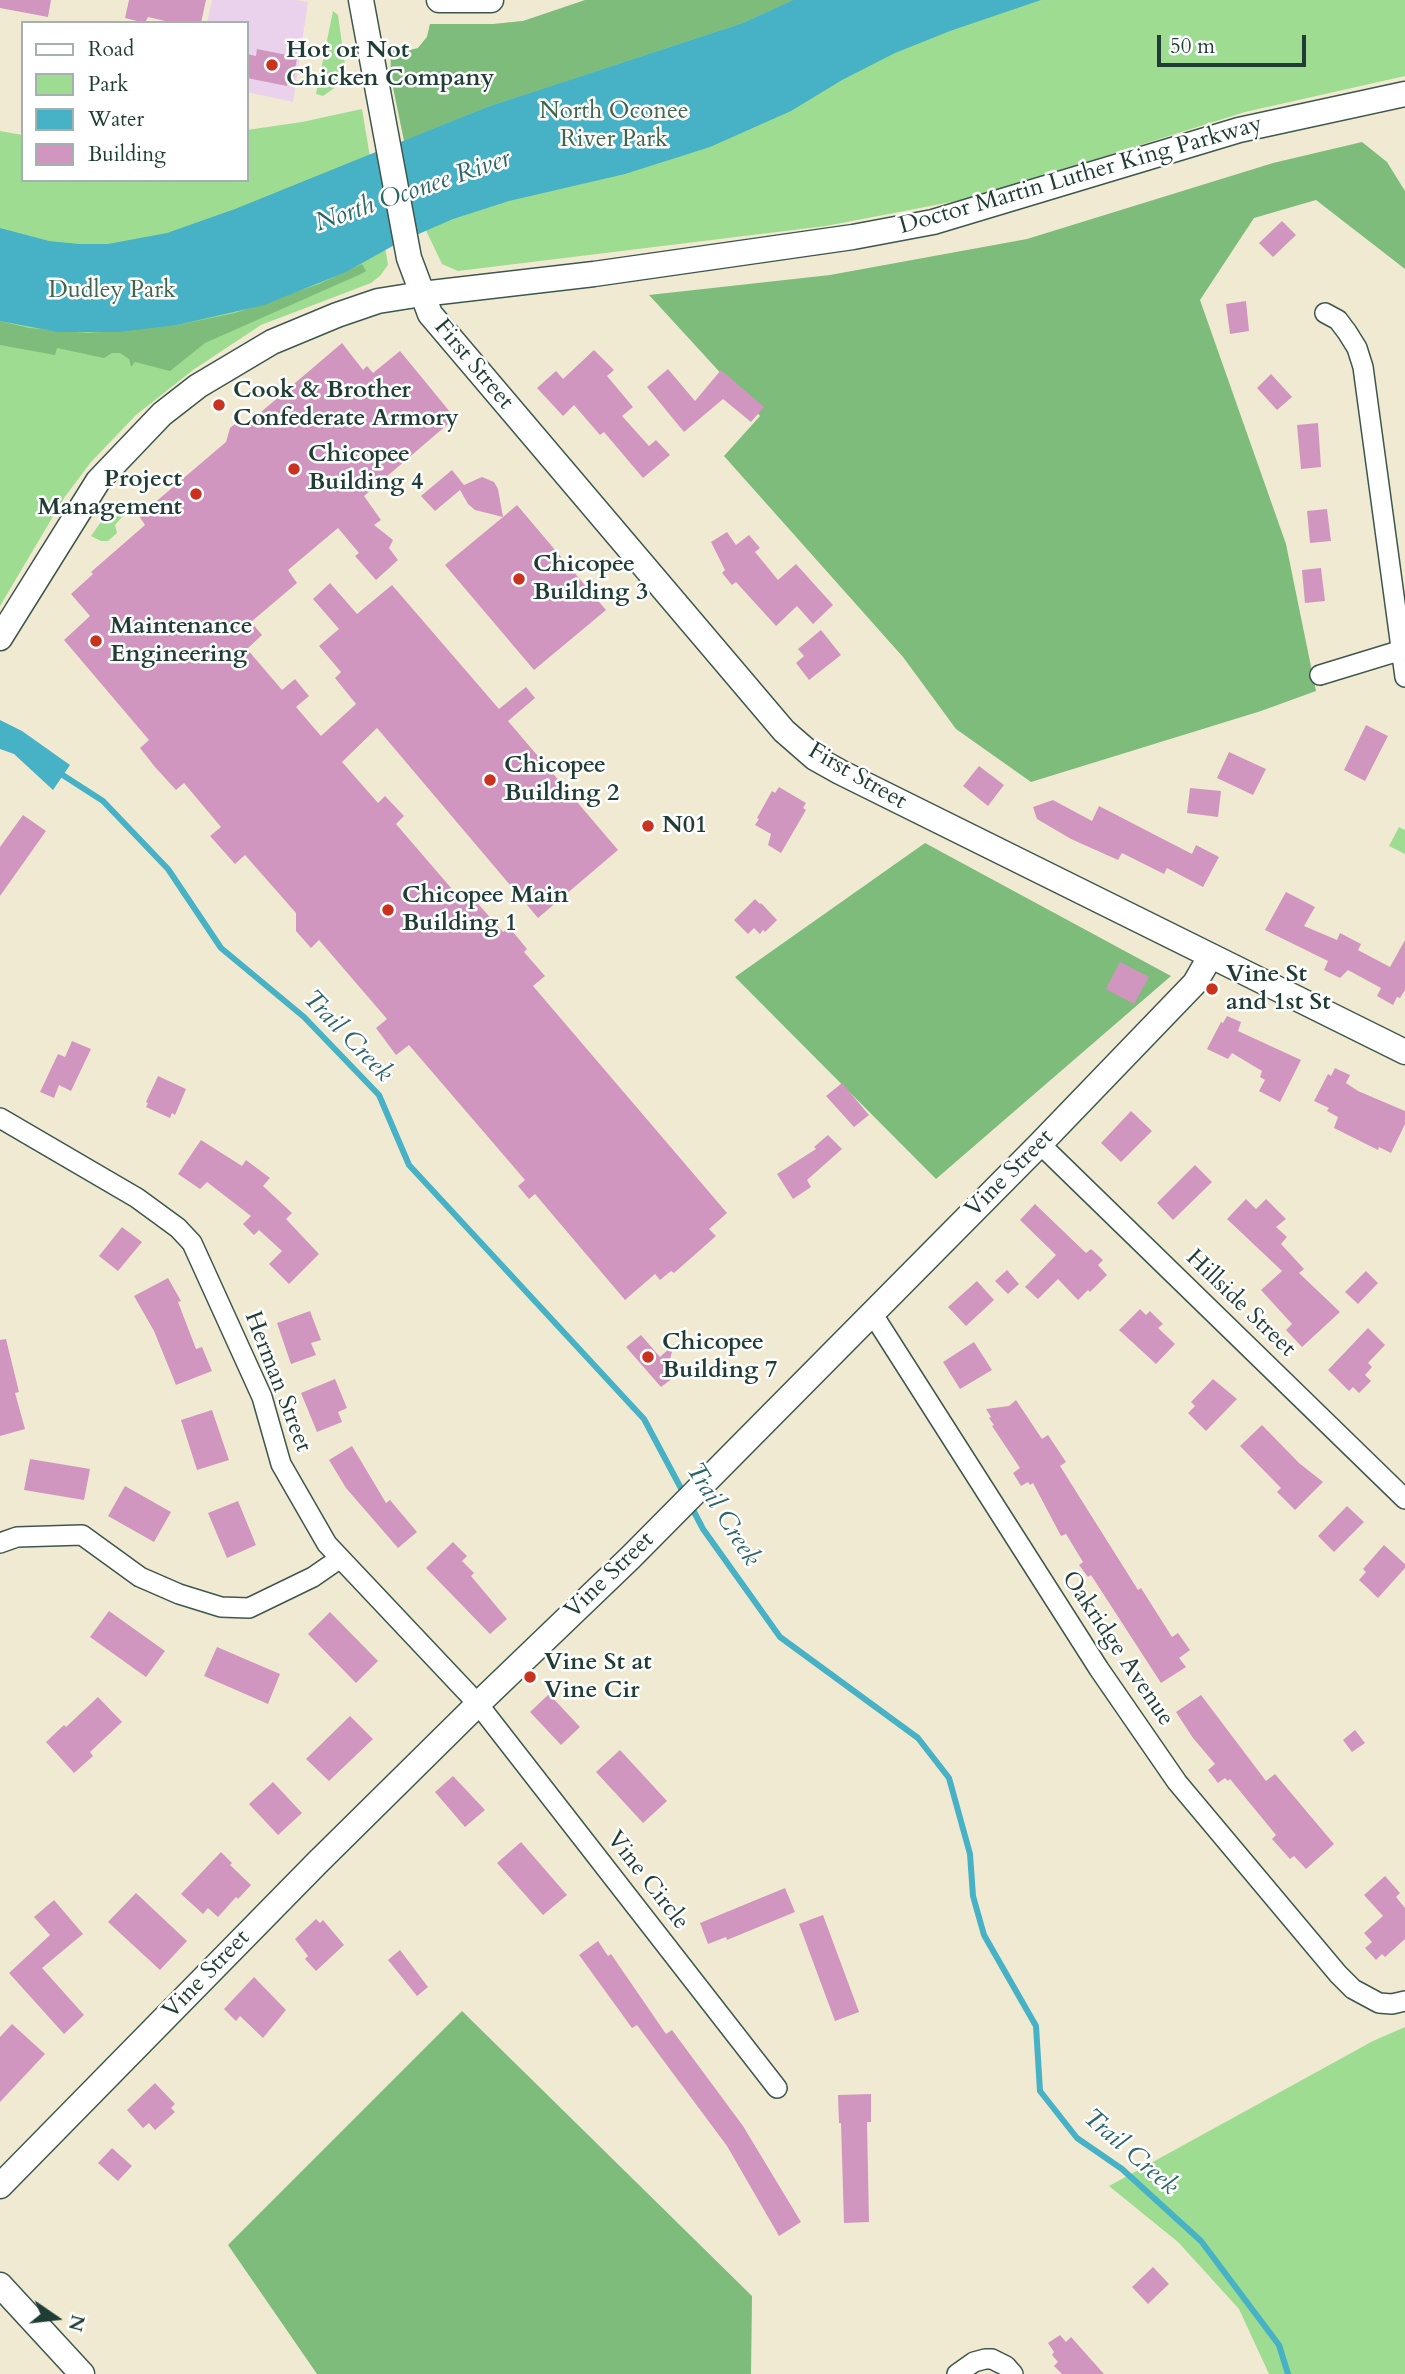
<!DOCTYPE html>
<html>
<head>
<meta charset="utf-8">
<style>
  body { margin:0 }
  #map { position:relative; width:1405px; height:2374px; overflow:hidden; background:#f1ead2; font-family:Cardo,serif }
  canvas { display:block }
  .legend { position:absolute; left:21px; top:21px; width:228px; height:161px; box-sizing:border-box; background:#fff; border:2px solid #a5b1ae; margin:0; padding:9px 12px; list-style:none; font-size:21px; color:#1f3d34 }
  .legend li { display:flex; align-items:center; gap:14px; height:35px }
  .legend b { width:35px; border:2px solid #a5b1ae }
  .north { position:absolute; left:21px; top:2283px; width:70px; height:70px; -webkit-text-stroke:5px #fff; paint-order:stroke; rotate:104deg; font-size:19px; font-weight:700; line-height:28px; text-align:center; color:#1f3d34 }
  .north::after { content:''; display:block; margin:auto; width:24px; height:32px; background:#1f3d34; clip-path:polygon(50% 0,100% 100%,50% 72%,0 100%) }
  .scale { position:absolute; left:1157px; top:35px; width:149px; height:32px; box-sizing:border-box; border:4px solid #1f3d34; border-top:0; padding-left:9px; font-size:21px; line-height:24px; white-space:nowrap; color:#1f3d34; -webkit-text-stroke:5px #fff; paint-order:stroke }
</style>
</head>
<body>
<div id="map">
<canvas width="1405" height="2374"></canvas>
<ul class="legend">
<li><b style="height:9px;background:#fff"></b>Road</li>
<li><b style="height:19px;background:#9edc91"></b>Park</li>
<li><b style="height:19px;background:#47b1c5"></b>Water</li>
<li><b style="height:19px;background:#d196bf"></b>Building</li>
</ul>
<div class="north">N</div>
<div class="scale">50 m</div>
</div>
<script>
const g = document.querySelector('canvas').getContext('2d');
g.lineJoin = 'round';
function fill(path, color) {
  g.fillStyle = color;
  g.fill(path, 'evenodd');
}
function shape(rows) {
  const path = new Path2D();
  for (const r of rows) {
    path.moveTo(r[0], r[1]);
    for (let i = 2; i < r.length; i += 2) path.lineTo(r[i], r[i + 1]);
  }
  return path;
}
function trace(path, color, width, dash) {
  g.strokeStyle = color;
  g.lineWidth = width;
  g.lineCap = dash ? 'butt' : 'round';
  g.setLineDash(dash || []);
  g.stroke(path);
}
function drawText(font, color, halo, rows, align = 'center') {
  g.font = font + ' Cardo,serif';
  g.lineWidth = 5;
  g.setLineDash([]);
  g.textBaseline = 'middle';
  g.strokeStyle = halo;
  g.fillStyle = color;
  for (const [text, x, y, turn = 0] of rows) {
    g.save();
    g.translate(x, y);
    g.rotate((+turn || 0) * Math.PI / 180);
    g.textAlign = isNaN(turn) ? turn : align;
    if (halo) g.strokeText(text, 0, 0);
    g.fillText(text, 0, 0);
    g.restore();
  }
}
fill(shape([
  [212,0,295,0,308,2,293,102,247,92,247,23,207,23]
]), '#ead1ec');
fill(shape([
  [598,0,1405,0,1405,76,1245,112,972,198,826,226,458,271,442,264,420,218,390,59,391,52,392,49,407,51,418,48,427,37,430,24,494,24,523,21],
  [333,11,338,15,347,79,323,96,316,94],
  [362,109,388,265,380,276,371,283,261,325,193,370,136,415,91,462,64,498,0,606,0,131,23,135,23,180,247,180,247,130,302,122],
  [115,506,123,516,115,525,117,533,108,541,101,541,91,536,109,510],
  [1399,827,1405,830,1405,854,1389,846],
  [1405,2027,1405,2374,1269,2374,1239,2309,1178,2242,1109,2186,1373,2041]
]), '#9edc91');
fill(shape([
  [585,0,793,0,743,23,487,107,404,141,390,73,392,49,407,51,418,48,427,37,430,24,494,24,523,21],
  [1362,142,1387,162,1405,191,1405,269,1316,200,1254,218,1200,300,1286,544,1316,691,1261,711,1031,782,956,729,903,657,724,456,760,416,649,295,830,275,1027,239,1273,163],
  [362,264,366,271,361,274,205,343,170,371,135,362,131,367,129,359,120,353,112,353,104,358,57,348,55,355,0,345,0,321,29,328,88,333,177,325,235,313,319,284],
  [925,843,1171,976,936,1179,735,977],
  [462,2011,752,2296,751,2374,317,2374,228,2245]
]), '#7ebc7b');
fill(shape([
  [793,0,1041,0,950,31,895,53,842,80,791,111,710,147,625,174,509,201,453,219,398,243,346,272,264,305,177,325,118,332,58,332,0,321,0,228,49,241,79,244,108,244,167,233,235,209,487,107,743,23],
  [0,720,22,731,70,765,53,790,14,754,0,749]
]), '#47b1c5');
trace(shape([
  [58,772,103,801,168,869,221,948,304,1017,379,1095,409,1165,644,1419,684,1494],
  [691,1506,703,1529,780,1637,918,1738,949,1778,970,1854,973,1896,984,1935,1036,2026,1040,2091,1077,2138,1122,2169,1201,2241,1279,2345,1288,2374]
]), '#47b1c5', 6);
fill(shape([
  [0,0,51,0,48,17,0,8],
  [129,0,206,0,201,23,174,23,148,17,145,23,125,18],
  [257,49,297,57,294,77,289,76,287,86,247,78,247,54,256,56],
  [1282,221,1296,235,1273,257,1259,243],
  [1246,301,1249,331,1230,334,1226,304],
  [342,343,363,370,367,366,373,373,400,351,455,418,364,496,381,520,374,525,393,540,389,548,398,560,376,580,355,556,359,553,338,528,288,570,297,583,251,622,262,635,247,649,282,690,295,679,309,696,296,707,321,736,356,704,335,678,341,672,319,646,339,629,313,599,330,583,357,614,392,585,499,709,526,687,535,698,508,721,618,850,538,918,377,728,342,762,378,803,385,796,404,816,396,824,464,903,472,897,503,932,509,927,527,949,524,952,545,976,533,986,727,1213,709,1229,716,1236,674,1273,671,1271,660,1280,655,1274,625,1300,535,1194,529,1199,518,1186,525,1180,409,1045,396,1055,376,1028,387,1019,319,940,311,948,296,931,296,913,245,855,235,864,210,836,221,827,184,783,176,790,155,767,140,748,149,740,64,640,90,616,71,594,93,574,91,572,145,525,139,516,226,442,230,428,236,423,247,424],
  [594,350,614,370,607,376,633,407,622,416,649,446,656,440,670,455,643,478,604,432,600,435,574,405,563,416,537,388,556,371,563,379],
  [668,369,695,401,721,370,764,407,751,422,723,399,684,432,647,387],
  [1271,374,1292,397,1277,410,1257,388],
  [1318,423,1321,467,1301,469,1297,425],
  [452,470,464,485,482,477,494,482,498,489,503,517,517,505,606,610,534,670,445,565,503,517,475,510,468,504,460,490,435,511,421,496],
  [1327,509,1331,541,1310,543,1307,511],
  [727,532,736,545,749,535,760,548,755,552,778,580,796,564,833,605,813,624,797,606,776,626,736,582,732,585,722,573,725,570,711,542],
  [1321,568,1325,601,1305,603,1302,570],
  [821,630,841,655,809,680,796,663,804,656,798,649],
  [1366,725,1388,736,1365,781,1344,770],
  [1229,752,1266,769,1253,795,1217,778],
  [979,766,1004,785,988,806,963,786],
  [779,787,806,803,803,808,806,810,781,853,768,845,771,834,755,825,759,819,757,818,772,791,775,793],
  [1190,788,1221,791,1218,817,1187,813],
  [1053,800,1092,821,1099,806,1192,854,1196,845,1219,857,1203,887,1167,868,1164,874,1122,853,1118,860,1071,839,1037,819,1033,807],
  [23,815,46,831,0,896,0,847],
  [1286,892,1315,907,1304,926,1337,940,1340,933,1361,944,1358,950,1390,967,1405,940,1405,990,1400,998,1397,997,1393,1005,1377,996,1381,988,1348,970,1340,978,1324,970,1328,961,1265,930],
  [755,899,760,904,761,903,777,920,765,932,763,930,760,934,754,928,748,934,734,920],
  [1120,962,1149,977,1134,1004,1106,989],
  [1227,1016,1241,1022,1238,1031,1301,1060,1280,1102,1259,1091,1265,1080,1260,1077,1262,1071,1232,1053,1228,1059,1207,1049,1221,1022,1223,1023],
  [72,1041,91,1049,71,1091,59,1085,54,1098,40,1092,58,1054,65,1057],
  [1335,1068,1350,1075,1346,1083,1358,1091,1405,1111,1405,1124,1391,1153,1379,1147,1378,1150,1334,1128,1338,1117,1327,1111,1329,1108,1314,1101,1328,1074,1331,1076],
  [158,1076,186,1089,175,1115,172,1113,170,1118,146,1107,148,1103,146,1102],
  [842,1083,869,1115,854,1127,826,1096],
  [1131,1111,1152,1131,1121,1162,1101,1143],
  [828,1135,842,1149,807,1180,811,1187,793,1199,777,1174,816,1149,814,1147],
  [201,1140,242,1166,246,1160,270,1178,263,1186,292,1213,286,1219,319,1254,289,1284,269,1264,282,1251,259,1230,254,1235,243,1224,251,1216,207,1182,200,1189,178,1174],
  [1195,1165,1212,1182,1173,1220,1157,1203],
  [1246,1199,1256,1209,1266,1199,1286,1219,1276,1227,1287,1237,1281,1244,1304,1269,1299,1273,1340,1312,1302,1347,1286,1330,1292,1324,1261,1290,1282,1271,1227,1219],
  [1035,1204,1086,1253,1091,1249,1103,1260,1098,1265,1107,1275,1090,1292,1088,1290,1078,1300,1058,1279,1038,1299,1025,1287,1056,1255,1020,1220],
  [122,1227,142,1242,118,1271,99,1256],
  [1007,1270,1019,1284,1008,1294,995,1281],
  [1366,1271,1378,1283,1358,1304,1345,1292],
  [168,1278,181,1301,178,1302,196,1349,202,1347,212,1371,176,1385,154,1331,134,1296],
  [977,1281,994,1300,966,1326,948,1307],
  [1140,1309,1146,1315,1150,1311,1163,1324,1158,1328,1175,1344,1156,1364,1119,1330],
  [310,1311,321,1340,311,1343,316,1355,291,1364,277,1323],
  [1368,1328,1385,1345,1368,1363,1372,1367,1365,1375,1371,1381,1359,1393,1353,1387,1349,1391,1328,1370],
  [641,1335,660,1357,674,1344,667,1371,673,1378,661,1387,626,1347],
  [6,1339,19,1392,15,1393,25,1429,0,1436,0,1340],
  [974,1342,992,1370,960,1389,943,1362],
  [335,1379,347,1408,338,1412,342,1422,317,1432,301,1393],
  [1213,1379,1237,1399,1206,1431,1188,1413,1195,1406,1191,1402],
  [1016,1400,1042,1439,1048,1435,1066,1462,1060,1466,1138,1590,1141,1588,1172,1637,1178,1633,1190,1650,1179,1658,1186,1667,1161,1683,1091,1575,1088,1577,1079,1565,1083,1562,1066,1534,1061,1536,1033,1483,1030,1485,1028,1482,1021,1486,1013,1473,1020,1468,992,1426,994,1425,989,1418,991,1417,986,1409,1009,1406],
  [212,1410,229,1460,197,1470,181,1420],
  [1262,1425,1299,1463,1323,1482,1295,1510,1277,1492,1281,1488,1278,1485,1240,1446],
  [352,1446,386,1503,390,1500,417,1532,398,1548,346,1488,329,1460],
  [30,1459,90,1469,84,1500,24,1490],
  [125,1486,171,1512,154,1542,108,1516],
  [238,1501,256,1545,227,1558,208,1513],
  [1347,1506,1364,1522,1334,1552,1318,1536],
  [453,1542,467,1556,462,1561,474,1573,471,1576,507,1619,490,1634,426,1568],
  [1384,1545,1405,1564,1405,1568,1378,1598,1359,1580,1366,1572,1363,1569],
  [109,1611,165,1651,146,1677,90,1637],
  [330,1612,378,1661,356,1683,308,1634],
  [217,1647,280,1674,268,1704,204,1676],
  [549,1694,580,1727,561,1745,530,1712],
  [1201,1695,1266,1781,1275,1774,1334,1844,1306,1869,1294,1856,1290,1859,1272,1839,1276,1835,1230,1779,1228,1781,1225,1778,1218,1783,1208,1770,1215,1764,1193,1738,1176,1712],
  [98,1697,122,1722,90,1752,93,1756,74,1773,46,1742,64,1725,66,1727],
  [350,1716,373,1739,329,1781,306,1759],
  [1355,1730,1365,1743,1352,1752,1343,1740],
  [620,1750,667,1801,643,1823,596,1772],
  [453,1776,485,1810,465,1827,435,1792],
  [273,1782,302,1813,278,1835,249,1804],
  [521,1842,567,1895,543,1915,497,1863],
  [221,1852,232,1863,230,1865,251,1885,238,1899,236,1897,218,1917,208,1908,203,1914,181,1894],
  [1385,1876,1400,1893,1396,1897,1405,1908,1405,1939,1385,1957,1382,1954,1376,1960,1365,1948,1372,1942,1364,1933,1383,1916,1364,1895],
  [785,1888,795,1912,727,1940,726,1937,708,1944,700,1923],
  [136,1893,187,1941,160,1970,108,1922],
  [54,1900,83,1934,42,1968,84,2015,64,2034,9,1973,50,1935,34,1917],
  [823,1915,859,2012,835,2021,799,1924],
  [316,1919,320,1923,323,1920,344,1945,316,1971,305,1959,308,1956,295,1939],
  [598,1941,608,1956,611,1954,666,2034,672,2030,743,2126,801,2222,779,2236,727,2146,637,2025,632,2028,579,1955],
  [400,1950,428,1987,417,1996,388,1960],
  [254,1977,286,2010,263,2038,240,2016,236,2021,224,2009],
  [12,2024,45,2054,0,2102,0,2037],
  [155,2083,175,2104,171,2108,175,2112,155,2130,149,2123,143,2128,127,2110],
  [871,2094,871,2122,867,2122,869,2222,844,2223,841,2123,839,2123,838,2095],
  [112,2148,132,2166,118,2181,98,2163],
  [1153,2267,1169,2284,1148,2304,1132,2287],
  [1060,2335,1066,2342,1071,2337,1104,2374,1062,2374,1054,2366,1058,2362,1052,2355,1054,2352,1048,2343]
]), '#d196bf');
const minor = shape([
  [1325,313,1338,320,1347,332,1357,348,1363,367,1405,677],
  [1320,675,1405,649],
  [0,1118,137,1198,178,1228,192,1243,262,1397,281,1464,327,1544,478,1704,777,2088],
  [1040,1144,1405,1499],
  [872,1313,1099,1669,1177,1782,1338,1974,1353,1989,1379,2003,1392,2004,1405,2001],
  [0,1543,17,1537,82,1535,140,1577,179,1594,221,1607,249,1608,313,1577,339,1559],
  [957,2374,974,2362,985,2359,992,2359,1006,2366,1013,2374]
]);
const tertiary = shape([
  [361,0,409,258,430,314,784,731,815,758,840,772,1405,1052],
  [439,0,491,0],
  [0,638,98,481,162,414,198,386,272,342,337,315,378,301,422,294,594,274,853,237,933,222,1239,130,1405,94],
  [0,2186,317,1863,478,1704,630,1558,1040,1144,1195,983,1210,957],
  [0,2285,82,2374]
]);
trace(minor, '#3e574c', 22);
trace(tertiary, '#3e574c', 27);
trace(minor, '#fff', 19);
trace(tertiary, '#fff', 24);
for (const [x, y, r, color] of [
  [272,65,7,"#c8321e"],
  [219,405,7,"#c8321e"],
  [294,469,7,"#c8321e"],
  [196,494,7,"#c8321e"],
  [519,579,7,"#c8321e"],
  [96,641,7,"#c8321e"],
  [490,780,7,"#c8321e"],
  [648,826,7,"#c8321e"],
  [388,910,7,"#c8321e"],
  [1212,989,7,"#c8321e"],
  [648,1357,7,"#c8321e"],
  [530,1677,7,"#c8321e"]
]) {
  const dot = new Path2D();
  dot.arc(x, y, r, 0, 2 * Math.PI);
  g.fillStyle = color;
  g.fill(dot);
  trace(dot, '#fff', 2.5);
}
drawText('bold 24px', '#1f3d34', '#fff', [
  ["Hot or Not",286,51],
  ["Chicken Company",286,79],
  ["Cook & Brother",233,391],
  ["Confederate Armory",233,419],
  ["Chicopee",308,455],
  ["Building 4",308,483],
  ["Project",182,480,"right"],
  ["Management",182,508,"right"],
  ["Chicopee",533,565],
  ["Building 3",533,593],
  ["Maintenance",110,627],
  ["Engineering",110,655],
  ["Chicopee",504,766],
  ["Building 2",504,794],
  ["N01",662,826],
  ["Chicopee Main",402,896],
  ["Building 1",402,924],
  ["Vine St",1226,975],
  ["and 1st St",1226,1003],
  ["Chicopee",662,1343],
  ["Building 7",662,1371],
  ["Vine St at",544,1663],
  ["Vine Cir",544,1691]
], 'left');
drawText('24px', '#3f654b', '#fff', [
  ["North Oconee",614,112],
  ["River Park",614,140],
  ["Dudley Park",112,291]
]);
drawText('24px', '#1f3d34', '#fff', [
  ["Doctor Martin Luther King Parkway",1081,176,-16],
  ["First Street",473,365,50],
  ["First Street",857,777,30],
  ["Vine Street",1010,1174,-45],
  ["Hillside Street",1240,1304,44],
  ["Herman Street",277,1382,69],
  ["Vine Street",610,1576,-44],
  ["Oakridge Avenue",1117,1649,56],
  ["Vine Circle",647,1881,52],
  ["Vine Street",207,1975,-46]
]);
drawText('italic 26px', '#2d6667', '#fff', [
  ["North Oconee River",413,192,-19],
  ["Trail Creek",347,1037,46],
  ["Trail Creek",722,1515,58],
  ["Trail Creek",1130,2153,41]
]);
</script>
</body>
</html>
